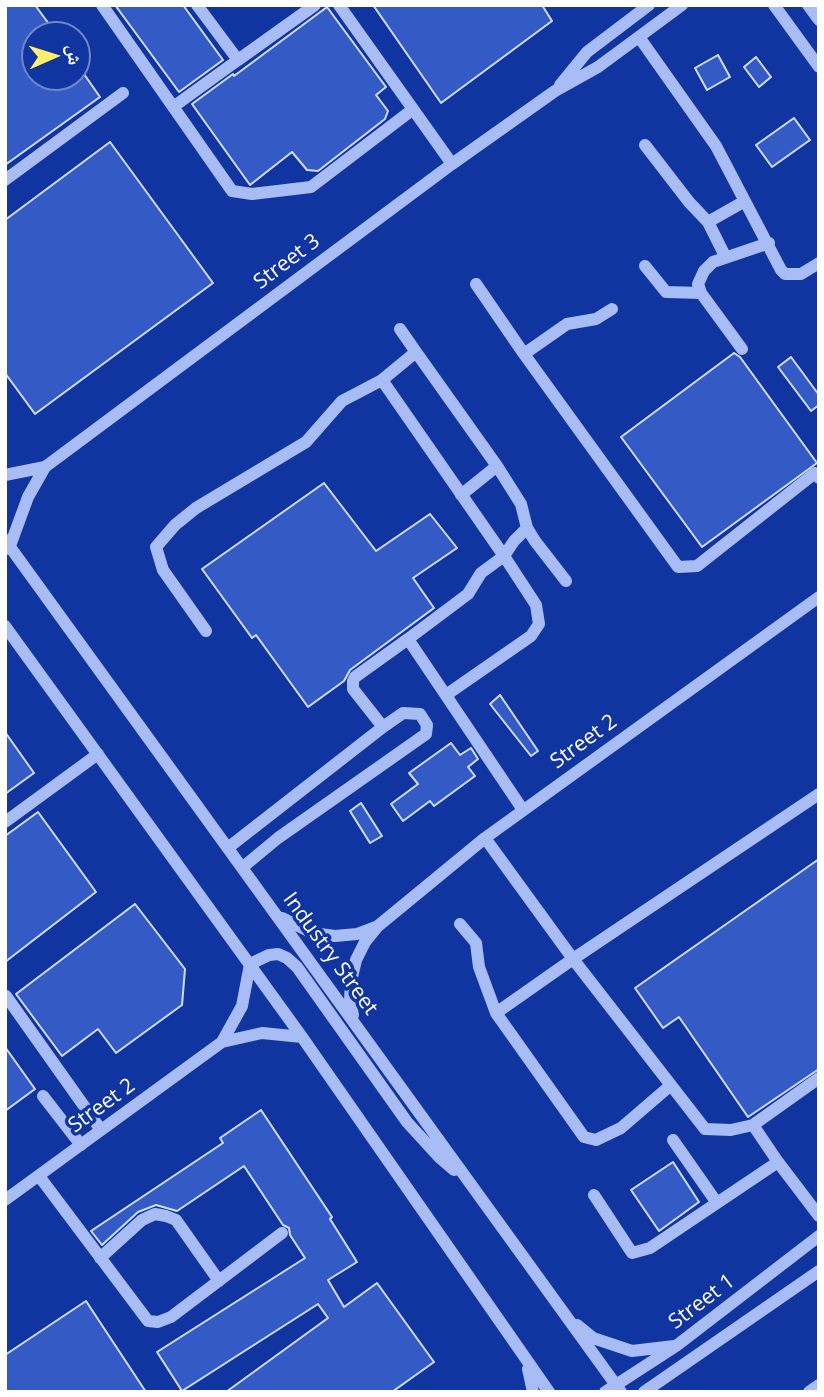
<!DOCTYPE html>
<html>
<head>
<meta charset="utf-8">
<style>
  body { margin:0 }
  #map { position:relative; width:824px; height:1397px; overflow:hidden; background:#1135a0; font-family:"Open Sans","Noto Naskh Arabic",sans-serif }
  canvas { display:block }
  .frame { position:absolute; inset:0; border:7px solid #fff; pointer-events:none }
  .north { position:absolute; left:21px; top:21px; width:70px; height:70px; box-sizing:border-box; background:#1135a0; border:2px solid #7086c6; border-radius:50%; rotate:87deg; font-size:19px; font-weight:700; line-height:28px; text-align:center; color:#fff }
  .north::after { content:''; display:block; margin:auto; width:24px; height:32px; background:#ffef6c; clip-path:polygon(50% 0,100% 100%,50% 72%,0 100%) }
</style>
</head>
<body>
<div id="map">
<canvas width="824" height="1397"></canvas>
<div class="frame"></div>
<div class="north">ش</div>
</div>
<script>
const g = document.querySelector('canvas').getContext('2d');
g.lineJoin = 'round';
function fill(path, color) {
  g.fillStyle = color;
  g.fill(path, 'evenodd');
}
function shape(rows) {
  const path = new Path2D();
  for (const r of rows) {
    path.moveTo(r[0], r[1]);
    for (let i = 2; i < r.length; i += 2) path.lineTo(r[i], r[i + 1]);
  }
  return path;
}
function trace(path, color, width, dash) {
  g.strokeStyle = color;
  g.lineWidth = width;
  g.lineCap = dash ? 'butt' : 'round';
  g.setLineDash(dash || []);
  g.stroke(path);
}
function drawText(font, color, halo, rows, align = 'center') {
  g.font = font + ' "Open Sans",sans-serif';
  g.lineWidth = 7;
  g.setLineDash([]);
  g.textBaseline = 'middle';
  g.strokeStyle = halo;
  g.fillStyle = color;
  for (const [text, x, y, turn = 0] of rows) {
    g.save();
    g.translate(x, y);
    g.rotate((+turn || 0) * Math.PI / 180);
    g.textAlign = isNaN(turn) ? turn : align;
    if (halo) g.strokeText(text, 0, 0);
    g.fillText(text, 0, 0);
    g.restore();
  }
}
const building = shape([
  [5,5,35,5,57,35,35,35,35,77,77,77,77,64,100,97,5,165,5,5],
  [115,5,183,5,223,60,179,92,115,5],
  [373,5,542,5,552,21,441,103,373,5],
  [327,7,386,87,376,95,388,111,385,119,318,171,307,170,292,152,250,185,192,104,233,74,234,76,327,7],
  [718,55,730,77,707,90,695,68,718,55],
  [756,57,771,77,759,87,744,67,756,57],
  [794,118,810,140,772,167,756,145,794,118],
  [110,142,213,283,35,414,5,373,5,220,110,142],
  [734,353,740,357,817,463,702,547,621,437,734,353],
  [791,357,819,395,819,405,811,411,778,367,791,357],
  [324,483,376,551,430,514,457,548,413,578,434,608,350,670,344,681,308,707,256,635,252,638,202,569,324,483],
  [500,695,538,751,531,756,490,704,500,695],
  [5,732,34,773,5,794,5,732],
  [451,743,460,755,471,748,478,759,468,767,475,776,434,806,430,801,403,821,391,804,418,784,409,773,451,743],
  [361,803,382,836,370,843,350,811,361,803],
  [38,812,96,892,5,962,5,836,38,812],
  [819,859,819,1069,748,1117,679,1017,663,1028,635,988,819,859],
  [135,904,185,969,182,1005,116,1053,98,1029,62,1056,16,994,135,904],
  [5,1047,35,1089,5,1111,5,1047],
  [261,1110,332,1217,330,1219,357,1262,328,1280,344,1307,377,1283,434,1362,392,1392,226,1392,328,1318,318,1304,182,1391,157,1352,305,1258,290,1235,289,1228,283,1225,244,1166,177,1211,156,1205,138,1212,102,1245,91,1231,223,1143,220,1138,261,1110],
  [673,1162,699,1202,659,1231,631,1190,673,1162],
  [86,1301,146,1392,5,1392,5,1355,86,1301]
]);
fill(building, '#345bc5');
trace(building, '#d1ddfe', 2);
trace(shape([
  [102,5,232,191,252,194,311,187,412,110],
  [197,5,238,60,315,5],
  [339,5,452,164],
  [774,5,819,67],
  [808,5,819,20],
  [639,37,716,146,781,270,785,274,801,274,819,263],
  [560,85,587,52,649,5],
  [173,107,238,60],
  [645,145,689,202,708,222,725,256],
  [5,180,123,93],
  [708,222,745,201],
  [645,266,666,292,701,293],
  [476,284,524,354],
  [612,309,596,319,567,324,524,354,678,567,697,566,815,473,819,478],
  [400,329,416,352,382,380,504,556,514,541,527,528],
  [742,349,701,293,698,284,704,271,713,262,769,243],
  [416,352,497,466,521,504,527,528,535,541,566,581],
  [5,475,45,467,452,164,555,91,598,67,682,5],
  [461,495,497,466],
  [5,540,621,1392],
  [6,549,10,546,28,497,45,467],
  [5,626,302,1037,549,1392],
  [206,631,163,570,156,547,175,525,196,508,306,442,342,401,382,380],
  [446,695,531,636,539,624,536,605,504,556,481,573,468,594,408,639,523,810],
  [5,822,98,754],
  [485,838,573,959,705,1129,731,1130,753,1125,778,1162,819,1216],
  [229,847,383,727,353,689,353,681,355,677,408,639],
  [243,867,278,838,426,734,427,725,420,714,403,713,383,727],
  [282,918,313,933,335,936,357,934,378,926],
  [460,924,476,943,479,967,496,1013],
  [6,996,101,1130],
  [353,1015,350,1001,351,981,356,960,365,942,378,926,485,838,819,597],
  [222,1042,242,1006,250,964,269,955,278,954,287,958,297,967,407,1122,439,1157,454,1170],
  [671,1085,621,1128,596,1140,584,1137,496,1013,573,959,819,794],
  [43,1096,81,1145],
  [753,1125,819,1078],
  [673,1140,717,1203],
  [39,1176,148,1321,158,1322,171,1317,282,1233],
  [594,1195,632,1253,650,1248,778,1162],
  [5,1200,222,1042,262,1033,302,1037],
  [100,1258,142,1220,155,1214,166,1216,176,1220,219,1281],
  [577,1325,593,1338,632,1351,674,1346],
  [528,1369,533,1392],
  [605,1392,676,1346,819,1236],
  [644,1392,819,1271],
  [809,1392,819,1385]
]), '#a8bdf5', 12);
drawText('21px', '#fff', '#1135a0', [
  ["Street 3",287,262,-37],
  ["Street 2",584,742,-36],
  ["Industry Street",330,954,54],
  ["Street 2",102,1106,-36],
  ["Street 1",702,1302,-37]
]);
</script>
</body>
</html>
